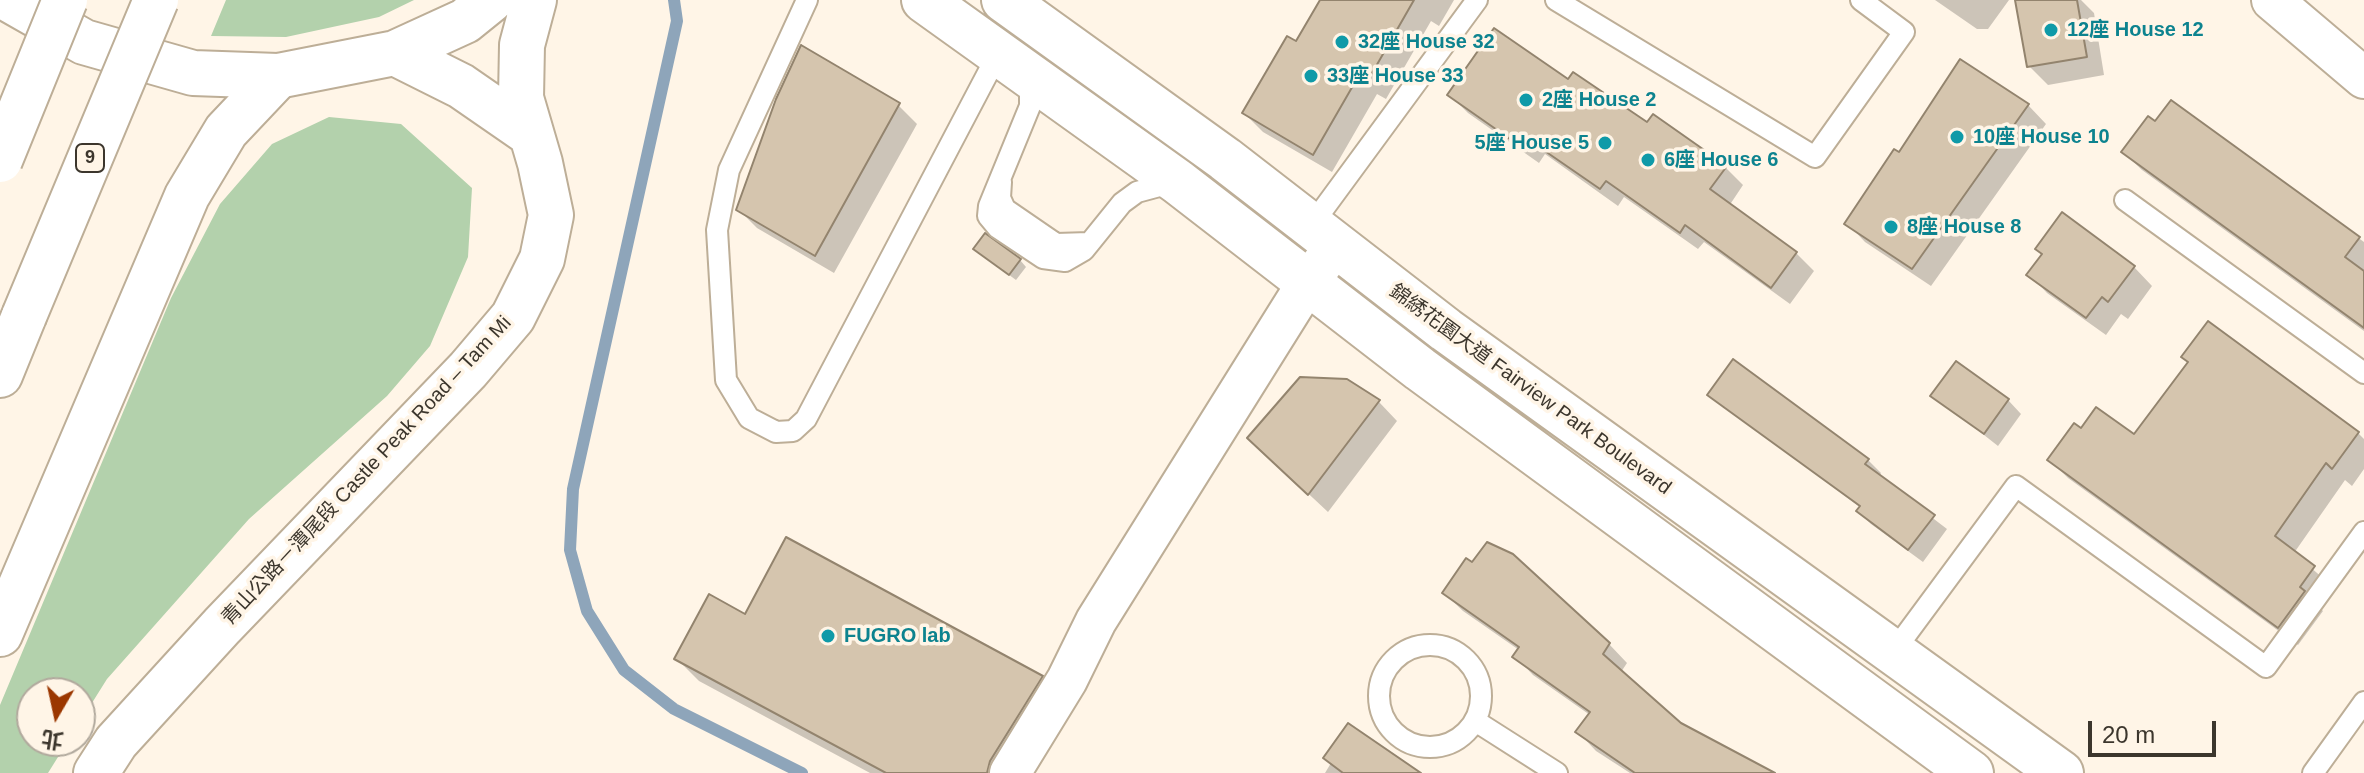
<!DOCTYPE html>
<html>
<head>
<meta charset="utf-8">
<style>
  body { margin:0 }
  #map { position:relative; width:2364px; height:773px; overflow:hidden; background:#fff5e7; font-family:Arial,"Noto Sans TC",sans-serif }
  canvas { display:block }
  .north { position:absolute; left:16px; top:677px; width:80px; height:80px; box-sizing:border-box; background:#fff5e7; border:2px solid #b1a99d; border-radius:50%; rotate:189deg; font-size:22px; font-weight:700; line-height:32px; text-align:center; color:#3c362d }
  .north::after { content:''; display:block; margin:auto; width:28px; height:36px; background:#9b3700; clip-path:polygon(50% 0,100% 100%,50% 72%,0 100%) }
  .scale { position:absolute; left:2088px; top:721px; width:128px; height:36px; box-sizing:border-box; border:4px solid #3c362d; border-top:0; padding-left:10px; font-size:24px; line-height:28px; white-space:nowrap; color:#3c362d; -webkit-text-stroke:6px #fff5e7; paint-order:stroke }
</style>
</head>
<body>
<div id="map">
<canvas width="2364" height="773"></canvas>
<div class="north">北</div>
<div class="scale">20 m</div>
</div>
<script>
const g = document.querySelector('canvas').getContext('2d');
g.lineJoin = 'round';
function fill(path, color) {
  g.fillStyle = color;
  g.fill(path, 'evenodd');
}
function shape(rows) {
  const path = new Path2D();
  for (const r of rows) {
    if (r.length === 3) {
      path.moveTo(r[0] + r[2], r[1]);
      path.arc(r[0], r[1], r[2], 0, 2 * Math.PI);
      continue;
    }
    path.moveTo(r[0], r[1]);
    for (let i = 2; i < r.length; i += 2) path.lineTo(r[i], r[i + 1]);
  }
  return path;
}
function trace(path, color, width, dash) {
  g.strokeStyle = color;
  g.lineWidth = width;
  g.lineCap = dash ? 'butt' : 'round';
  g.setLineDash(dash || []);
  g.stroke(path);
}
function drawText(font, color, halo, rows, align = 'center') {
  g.font = font + ' Arial,"Noto Sans TC",sans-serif';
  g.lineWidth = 7;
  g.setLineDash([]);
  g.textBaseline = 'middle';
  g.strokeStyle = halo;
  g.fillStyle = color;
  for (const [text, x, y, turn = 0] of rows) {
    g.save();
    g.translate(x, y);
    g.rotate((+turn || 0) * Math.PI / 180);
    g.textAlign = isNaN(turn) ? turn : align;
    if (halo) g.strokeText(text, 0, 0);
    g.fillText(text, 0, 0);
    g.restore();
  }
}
fill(shape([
  [226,0,414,0,379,17,286,37,211,36],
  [329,117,401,124,472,188,468,257,430,346,387,396,249,519,107,679,80,722,80,693,32,693,32,741,68,741,48,773,0,773,0,705,171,298,220,204,272,144]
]), '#b3d1ac');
fill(shape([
  [1322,0,1454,0,1439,26,1431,21,1386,99,1377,94,1332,172,1263,132,1244,113,1297,44],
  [1935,0,2009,0,1988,29,1977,29],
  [2043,0,2081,0,2094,13,2104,75,2048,85,2029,66],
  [1568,82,1725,167,1743,185,1729,206,1796,253,1814,271,1790,304,1704,242,1698,249,1624,197,1618,206,1545,154,1539,163,1468,113,1450,95],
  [898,105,917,124,834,273,757,228,738,209],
  [2028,105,2046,124,1931,286,1865,242,1847,223],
  [2217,136,2364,242,2364,331,2142,170,2123,152],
  [982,255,1020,260,1026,267,1016,280],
  [2134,267,2152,286,2128,319,2121,314,2106,335,2047,293,2029,274],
  [1346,381,1379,402,1397,421,1328,512,1268,456],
  [1710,395,1868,460,1881,473,1879,477,1947,529,1923,562,1871,524,1858,511,1861,508],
  [1933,395,2008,400,2021,414,1998,446],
  [2081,431,2134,437,2358,433,2364,439,2364,469,2352,486,2345,480,2294,553,2332,586,2318,606,2323,611,2298,645,2068,478,2050,460],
  [1444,593,1609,644,1627,663,1621,672,1680,725,1754,773,1630,773,1596,751,1578,732,1590,715,1533,675,1515,656,1519,650,1463,611],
  [745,616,1041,677,1064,700,1019,773,870,773,699,681,676,658],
  [1331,763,1418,773,1325,773]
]), '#0003');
trace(shape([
  [674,0,677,21,573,489,570,550,587,611,624,670,674,709,802,773]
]), '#8ea5ba', 12);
const building = shape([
  [1320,0,1414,0,1367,82,1358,77,1313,155,1242,113,1287,36,1296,41,1320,0],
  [2015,0,2077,0,2087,57,2027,67,2015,0],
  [1494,28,1568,79,1573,72,1647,122,1653,114,1727,166,1710,189,1797,252,1771,288,1685,225,1680,233,1606,181,1600,189,1526,138,1520,146,1447,95,1494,28],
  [801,45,900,103,815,256,736,210,776,99,801,45],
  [1960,59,2029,104,1912,269,1844,224,1894,149,1899,152,1960,59],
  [2171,100,2360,237,2345,257,2364,271,2364,328,2121,152,2148,116,2155,121,2171,100],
  [2062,212,2135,266,2108,302,2102,297,2086,318,2026,275,2042,254,2035,249,2062,212],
  [985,233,1021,259,1009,275,973,249,985,233],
  [2208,321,2359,432,2332,469,2326,463,2275,536,2315,566,2300,587,2305,591,2278,628,2047,460,2074,423,2081,428,2096,407,2134,434,2188,362,2181,357,2208,321],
  [1733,359,1869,459,1865,464,1935,515,1908,550,1856,511,1860,506,1707,395,1733,359],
  [1956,361,2009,399,1984,434,1930,396,1956,361],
  [1300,377,1347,379,1380,400,1308,495,1247,438,1300,377],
  [786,537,1043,676,990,761,987,773,886,773,674,659,709,594,745,614,786,537],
  [1487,542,1513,554,1610,643,1603,654,1681,723,1775,773,1635,773,1575,732,1590,712,1512,657,1519,647,1442,593,1466,558,1472,562,1487,542],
  [1348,723,1421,773,1343,773,1323,758,1348,723]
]);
fill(building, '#d5c5ae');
trace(building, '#93846e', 2);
const lane = shape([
  [807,0,729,170,717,230,726,380,749,418,776,432,793,431,806,419,999,52],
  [1556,0,1815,157,1904,32,1861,0],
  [1030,77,1030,106,989,206,988,216,998,228,1043,258,1065,261,1084,250,1122,203,1137,192,1174,182],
  [1001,182,1000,198,1005,209,1056,244,1089,243],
  [2125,200,2364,373],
  [1308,230,1477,0],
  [1430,696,51],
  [1894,651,2016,486,2266,667,2364,532],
  [1477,722,1557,773],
  [2313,773,2364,702]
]);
const street = shape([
  [2272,0,2364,78],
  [1010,773,1067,680,1096,621,1308,282,1335,247]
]);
const secondary = shape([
  [10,0,84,42,193,73,278,76,395,53,465,21,491,0],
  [924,0,1178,182,1420,369,1971,773],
  [1004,0,1225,159,1446,330,2061,773],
  [395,53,461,86,529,133],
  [96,773,116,742,222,626,468,370,513,317,542,259,551,215,540,163,521,98,522,45,534,0]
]);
const highway = shape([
  [0,375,24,316],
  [0,634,187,196,226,131,278,76]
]);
trace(lane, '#bdae97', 24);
trace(street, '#bdae97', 44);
trace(secondary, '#bdae97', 48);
trace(highway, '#bdae97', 48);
trace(lane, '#fff', 20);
trace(street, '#fff', 40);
trace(secondary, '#fff', 44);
trace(highway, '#fff', 44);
const highwayBridge = shape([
  [0,160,65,0],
  [24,316,156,0]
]);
trace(highwayBridge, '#bdae97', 48, []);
trace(highwayBridge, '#fff', 44);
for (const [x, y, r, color] of [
  [2051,30,8,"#0f9aa8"],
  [1342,42,8,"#0f9aa8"],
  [1311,76,8,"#0f9aa8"],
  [1526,100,8,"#0f9aa8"],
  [1957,137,8,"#0f9aa8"],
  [1605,143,8,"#0f9aa8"],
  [1648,160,8,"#0f9aa8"],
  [1891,227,8,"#0f9aa8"],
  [828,636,8,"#0f9aa8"]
]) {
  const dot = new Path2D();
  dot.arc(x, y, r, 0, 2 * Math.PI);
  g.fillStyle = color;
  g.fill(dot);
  trace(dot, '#fff5e7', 3);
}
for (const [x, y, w] of [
  [90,158,28]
]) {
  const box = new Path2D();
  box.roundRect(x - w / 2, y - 14, w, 28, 6);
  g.fillStyle = '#fff5e7';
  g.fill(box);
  trace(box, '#3c362d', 2);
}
drawText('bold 18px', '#3c362d', null, [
  ["9",90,158]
]);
drawText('bold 20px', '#0d838f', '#fff5e7', [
  ["12座 House 12",2067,30],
  ["32座 House 32",1358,42],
  ["33座 House 33",1327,76],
  ["2座 House 2",1542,100],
  ["10座 House 10",1973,137],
  ["5座 House 5",1589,143,"right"],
  ["6座 House 6",1664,160],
  ["8座 House 8",1907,227],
  ["FUGRO lab",844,636]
], 'left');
drawText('20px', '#3c362d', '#fff5e7', [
  ["錦綉花園大道 Fairview Park Boulevard",1530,390,36],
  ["青山公路－潭尾段 Castle Peak Road – Tam Mi",367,471,-47]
]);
</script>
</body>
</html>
